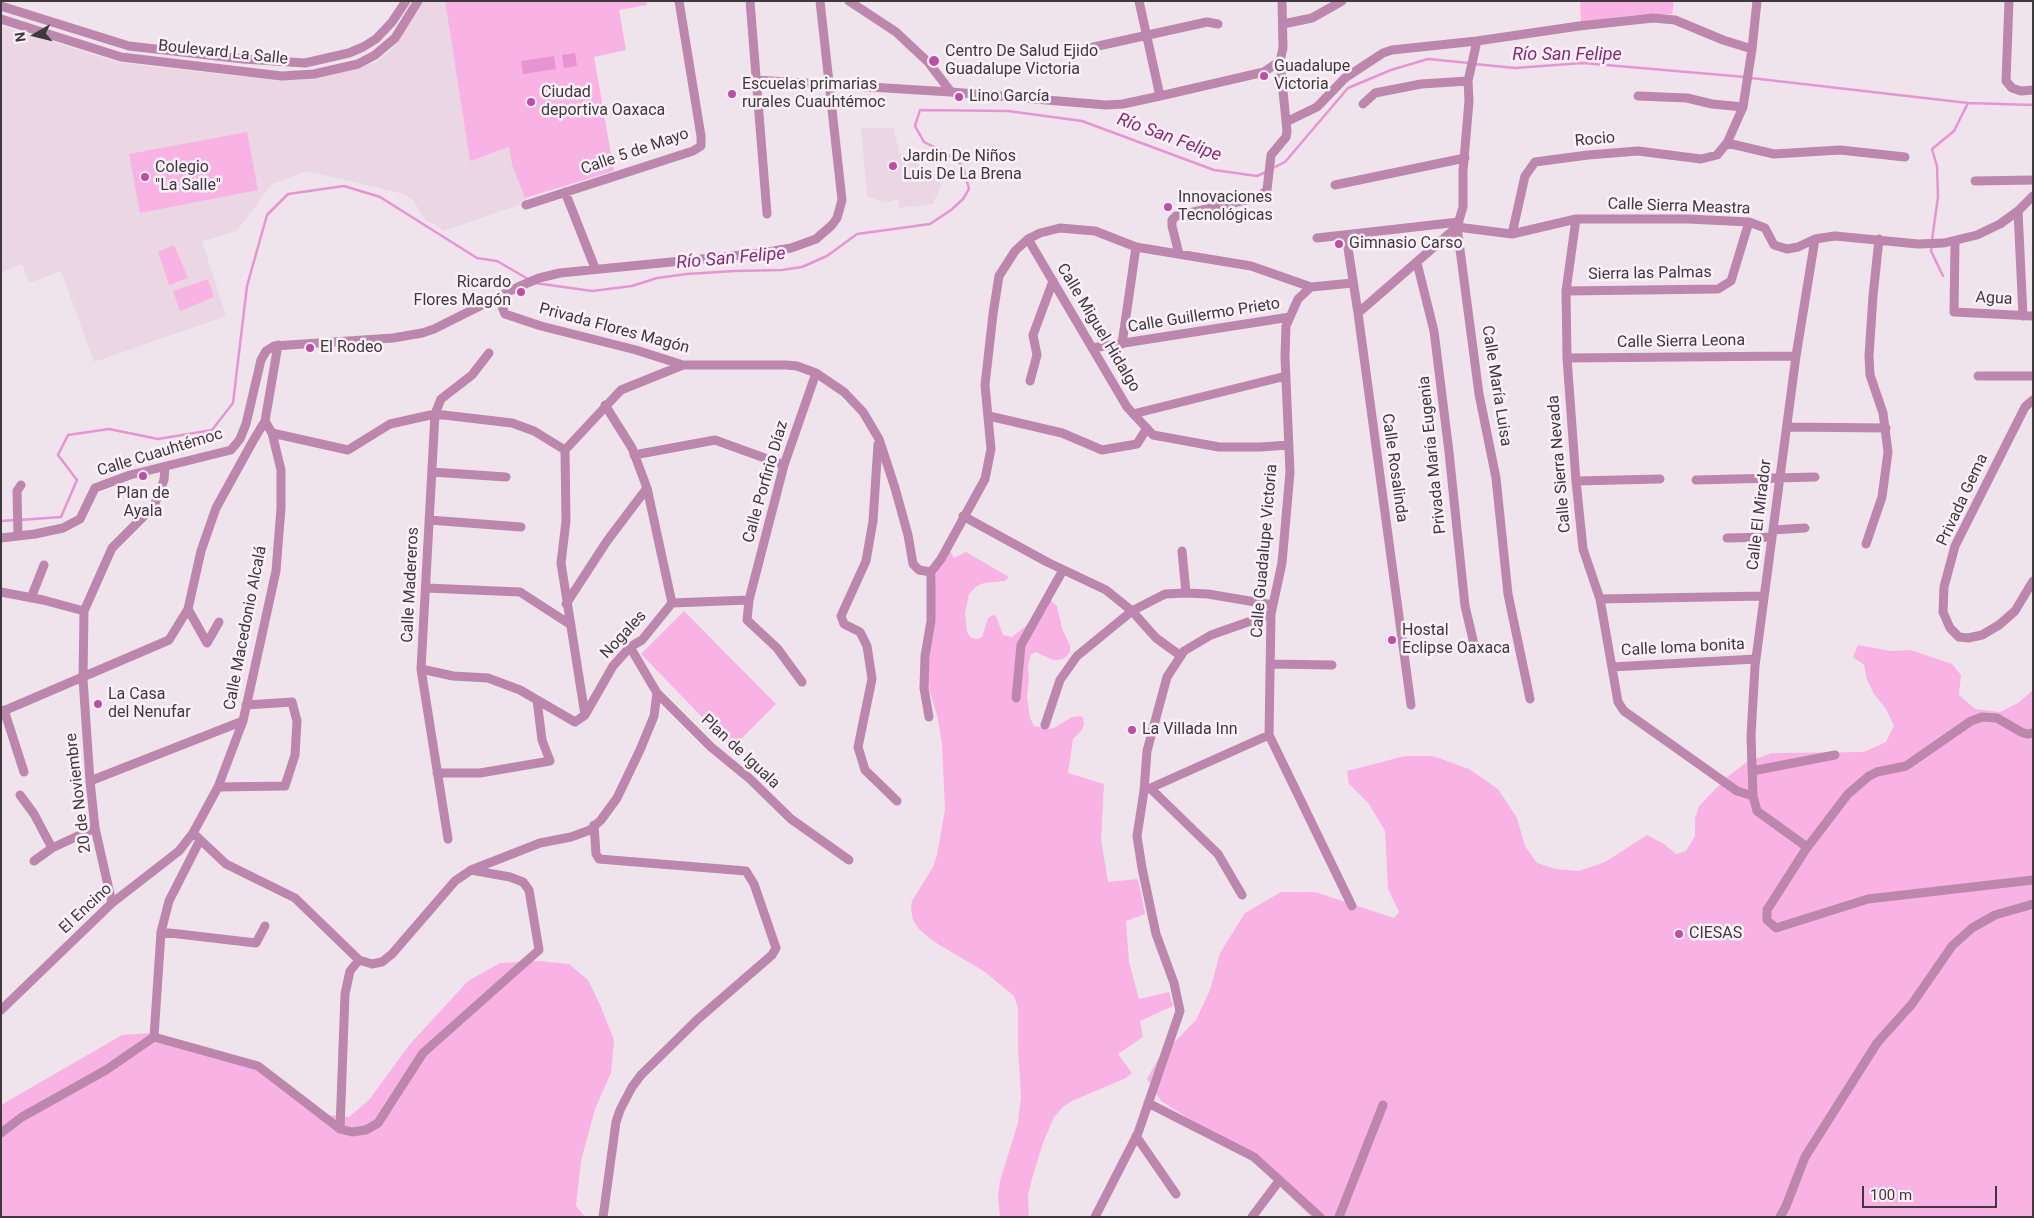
<!DOCTYPE html>
<html>
<head>
<meta charset="utf-8">
<style>
  body { margin:0 }
  #map { position:relative; width:2034px; height:1218px; overflow:hidden; background:#efe4eb; font-family:Roboto,sans-serif }
  canvas { display:block }
  .frame { position:absolute; inset:0; border:2px solid #3e393c; pointer-events:none }
  .north { position:absolute; left:10px; top:10px; width:50px; height:50px; -webkit-text-stroke:4px #fdf1f9; paint-order:stroke; rotate:262deg; font-size:14px; font-weight:700; line-height:20px; text-align:center; color:#3e393c }
  .north::after { content:''; display:block; margin:auto; width:18px; height:22px; background:#3e393c; clip-path:polygon(50% 0,100% 100%,50% 72%,0 100%) }
  .scale { position:absolute; left:1862px; top:1186px; width:135px; height:22px; box-sizing:border-box; border:2px solid #3e393c; border-top:0; padding-left:6px; font-size:15px; line-height:18px; white-space:nowrap; color:#3e393c; -webkit-text-stroke:4px #fdf1f9; paint-order:stroke }
</style>
</head>
<body>
<div id="map">
<canvas width="2034" height="1218"></canvas>
<div class="frame"></div>
<div class="north">N</div>
<div class="scale">100 m</div>
</div>
<script>
const g = document.querySelector('canvas').getContext('2d');
g.lineJoin = 'round';
function fill(path, color) {
  g.fillStyle = color;
  g.fill(path, 'evenodd');
}
function shape(rows) {
  const path = new Path2D();
  for (const r of rows) {
    path.moveTo(r[0], r[1]);
    for (let i = 2; i < r.length; i += 2) path.lineTo(r[i], r[i + 1]);
  }
  return path;
}
function trace(path, color, width, dash) {
  g.strokeStyle = color;
  g.lineWidth = width;
  g.lineCap = dash ? 'butt' : 'round';
  g.setLineDash(dash || []);
  g.stroke(path);
}
function drawText(font, color, halo, rows, align = 'center') {
  g.font = font + ' Roboto,sans-serif';
  g.lineWidth = 5;
  g.setLineDash([]);
  g.textBaseline = 'middle';
  g.strokeStyle = halo;
  g.fillStyle = color;
  for (const [text, x, y, turn = 0] of rows) {
    g.save();
    g.translate(x, y);
    g.rotate((+turn || 0) * Math.PI / 180);
    g.textAlign = isNaN(turn) ? turn : align;
    if (halo) g.strokeText(text, 0, 0);
    g.fillText(text, 0, 0);
    g.restore();
  }
}
fill(shape([
  [423,1,445,1,470,160,509,147,512,165,527,202,444,231,434,224,426,221,413,200,404,194,307,171,272,184,237,231,202,241,226,316,94,362,61,271,29,283,22,264,1,273,1,26,121,63,238,76,269,77,350,70,377,62,393,48],
  [861,128,894,128,899,153,944,180,933,204,899,208,898,199,886,203,867,196]
]), '#ead7e3');
fill(shape([
  [445,1,646,1,647,5,619,10,626,50,594,57,614,171,525,198,512,165,509,147,470,161],
  [1580,1,1674,1,1672,14,1635,15,1581,22],
  [247,132,258,190,140,213,129,154],
  [174,245,188,278,169,285,158,252],
  [208,279,214,297,180,311,173,291],
  [950,551,954,558,966,552,1009,577,1005,581,984,583,977,586,969,594,965,613,967,632,971,638,977,639,982,637,988,618,992,615,996,616,1003,635,1012,637,1027,625,1049,599,1057,606,1062,628,1070,646,1070,652,1065,658,1059,660,1053,660,1036,652,1031,654,1028,665,1029,679,1027,697,1030,718,1034,726,1048,729,1054,728,1072,717,1081,716,1083,718,1084,724,1082,730,1073,739,1068,773,1104,784,1101,839,1108,882,1138,879,1145,914,1126,921,1129,962,1139,999,1169,992,1173,1006,1140,1021,1143,1037,1118,1054,1132,1073,1126,1078,1072,1101,1064,1106,1054,1117,1043,1143,1031,1182,1028,1195,1029,1217,1000,1217,998,1197,1000,1181,1018,1123,1021,1096,1018,1047,1018,1008,1014,996,985,972,933,941,919,929,913,920,911,909,912,901,933,867,937,855,945,809,942,745,938,719,926,678,922,652,938,565],
  [684,611,776,704,732,748,641,654],
  [1858,645,1891,651,1911,650,1952,664,1961,675,1959,695,1975,709,2000,712,2018,703,2033,690,2033,1217,1311,1217,1277,1183,1240,1151,1161,1101,1147,1079,1158,1059,1196,1020,1210,990,1220,953,1245,913,1281,892,1315,892,1394,918,1399,912,1388,889,1385,831,1369,804,1349,784,1347,771,1405,756,1433,756,1469,769,1498,789,1517,818,1525,846,1537,863,1556,869,1579,871,1605,862,1647,835,1664,844,1676,854,1686,851,1695,836,1695,818,1699,806,1727,777,1747,762,1772,753,1864,752,1886,742,1894,726,1886,709,1874,694,1867,680,1864,665,1853,657],
  [538,961,569,964,588,980,601,1007,614,1040,611,1073,595,1109,581,1161,576,1206,585,1217,1,1217,1,1105,122,1035,149,1033,242,1059,327,1115,349,1117,369,1100,410,1044,468,981,500,963]
]), '#f8b3e4');
fill(shape([
  [575,53,577,66,564,68,562,55],
  [554,56,556,69,523,74,521,61]
]), '#e994d2');
trace(shape([
  [1474,64,1515,68,1583,63,1745,77],
  [1751,78,1968,103,2033,105],
  [1271,169,1285,162,1348,88,1391,70,1428,59,1469,63],
  [1932,240,1938,197,1937,166,1932,149,1954,131,1968,103],
  [1932,245,1931,251,1943,276],
  [535,283,592,291,632,286,657,278,687,274,734,271,782,270,802,267,827,256,857,234,930,224,951,210,963,199,969,189,963,166,946,153,924,142,915,126,920,110,1008,111,1082,121,1214,170,1257,176,1266,172],
  [20,520,61,517,77,480,58,455,68,435,109,429,158,439,212,430,233,403,247,286,267,215,288,194,344,186,380,197,477,258,497,261,528,279],
  [1,521,15,520]
]), '#e994d2', 2.5);
trace(shape([
  [750,1,767,214],
  [849,1,896,32,928,62,951,92],
  [1139,1,1160,96],
  [2009,1,2006,81,2012,88,2021,91,2033,90],
  [1,6,129,46,243,59,305,63,349,53,363,47,376,39,392,22,406,1],
  [1,19,121,57,282,76,314,74,358,64,375,55,395,38,418,1],
  [1283,24,1312,18,1342,1],
  [1477,41,1468,81,1469,101,1463,171,1463,207,1457,227,1479,394,1496,478,1508,594,1530,699],
  [1080,50,1207,22,1218,24],
  [756,80,951,92,1106,105,1123,104,1160,96,1264,72,1280,61],
  [1638,96,1687,98,1712,104,1743,107],
  [1363,104,1375,93,1421,84,1468,81],
  [1286,122,1317,107,1345,78,1383,53,1392,50,1477,41,1579,26,1653,18,1675,20,1723,40,1752,49],
  [1727,143,1774,154,1840,150,1905,157],
  [1975,181,2033,180],
  [1335,185,1465,158],
  [565,192,595,268],
  [526,205,693,151,701,146,701,136,679,1],
  [2018,211,2023,316],
  [1576,219,1566,291,1567,358,1576,481,1583,549,1600,599,1618,702,1624,711,1737,791,1753,796],
  [1512,234,1525,176,1535,162,1588,155,1638,151,1701,159,1717,155,1727,143,1743,107,1752,49,1757,1],
  [1346,235,1358,313,1411,705],
  [1317,238,1459,222],
  [1028,239,1127,407,1153,435,1219,447,1260,447,1289,445],
  [1955,242,1954,312,2033,316],
  [1179,254,1172,226,1172,220,1176,216,1259,197,1267,190,1271,155,1286,137,1287,131,1280,61,1283,48,1282,1],
  [1417,263,1434,331,1449,452,1465,606,1474,644],
  [1311,287,1298,299,1286,326,1285,357,1290,472,1282,563,1271,614,1269,735,1352,906],
  [1566,291,1718,289,1731,281,1749,222],
  [498,297,505,314,541,326,636,350,683,365,786,365,797,366,816,373,844,392,863,412,879,439,895,488,908,535,913,564,919,570,931,572,941,559,985,479,991,449,985,385,993,314,999,276,1015,251,1028,239,1040,233,1060,228,1095,231,1136,247,1251,266,1311,287,1353,283],
  [1358,313,1457,227,1512,234,1576,219,1688,219,1749,222,1765,228,1774,245,1787,249,1798,247,1815,239,1835,236,1918,244,1944,243,1977,235,2000,224,2018,211,2033,196],
  [1122,344,1136,247],
  [1092,348,1290,317],
  [1567,358,1796,356],
  [1978,376,2033,376],
  [1030,381,1037,355,1033,335,1053,281],
  [2033,400,2025,407,1955,546,1944,587,1943,612,1950,628,1959,637,1968,638,1982,635,1999,625,2015,611,2033,581],
  [605,405,632,448,647,488,672,603],
  [1133,414,1286,376],
  [989,416,1062,433,1102,450,1137,444,1147,428],
  [1787,427,1886,428],
  [272,433,348,450,390,424,435,414,512,423,534,431,565,450],
  [878,444,873,521,866,561,841,616,844,624,860,632,867,646,872,679,858,747,865,770,897,801],
  [565,450,566,521,561,563,585,715],
  [565,450,621,390,683,365],
  [634,455,715,440,784,465],
  [432,472,506,477],
  [1696,480,1815,477],
  [1576,481,1660,479],
  [963,516,1047,562,1106,590,1132,611,1156,638,1181,656],
  [429,520,521,527],
  [1773,530,1805,528],
  [18,536,17,491,21,485],
  [1,538,35,534,63,528,80,519,95,488,130,475,231,450,240,439,246,424,261,360,266,351,274,346,393,338,422,333,434,329,518,287,539,278,560,273,762,253,791,248,816,239,832,225,837,218,842,200,820,1],
  [1727,538,1772,537],
  [1866,544,1882,497,1888,452,1883,413,1870,375,1869,356,1873,296,1879,239],
  [1182,551,1186,593],
  [426,588,520,592,571,625],
  [1,592,43,600,84,611],
  [31,598,44,565],
  [1600,599,1764,596],
  [672,603,749,600],
  [566,604,607,541,647,488],
  [188,609,207,643,219,622],
  [630,647,657,693,711,747,750,779,791,819,849,860],
  [1271,664,1332,665],
  [1612,667,1756,659],
  [421,669,453,676,488,678,520,690,575,722,585,715,613,666,630,647,642,640,672,603],
  [802,682,777,648,747,620,749,600,784,465,816,373],
  [1016,698,1021,645,1063,570],
  [4,710,24,772],
  [1,712,169,640,188,609,201,551,216,508,253,441,265,421,278,345],
  [929,717,924,688,925,656,931,621,931,572],
  [1045,725,1060,680,1077,656,1132,611,1165,594,1186,593,1208,594,1273,605],
  [2033,733,2027,734,2021,732,1997,718,1982,717,1971,721,1906,766,1877,772,1869,776,1848,794,1806,849,1767,910,1767,920,1776,928,1868,899,2033,880],
  [1752,771,1835,755],
  [437,773,480,773,550,761,542,740,537,700],
  [90,781,243,721],
  [218,787,285,786,295,755,297,721,292,702,246,705],
  [1150,788,1218,854,1242,895],
  [1146,790,1269,735],
  [20,795,34,814,52,848],
  [594,825,596,854,599,859,746,871,754,884,776,948,772,955,698,1019,641,1075,632,1087,620,1110,616,1122,603,1217],
  [193,833,226,864,295,898,359,960,372,964,382,962,392,954,455,881,471,870,540,843,571,837,590,830,601,820,617,798,640,750,654,716,657,693],
  [448,839,421,669,435,414,441,399,472,375,489,353],
  [1807,847,1757,811,1753,796,1751,736,1755,666,1796,356,1815,239],
  [34,861,52,848,95,828],
  [112,903,95,828,90,781,83,679,84,611,112,548,154,506,164,480,165,467],
  [161,932,256,943,265,926],
  [1,1010,112,903,179,851,193,833,218,787,243,721,276,571,281,508,281,470,272,433,265,421],
  [154,1037,258,1066,340,1129,352,1132,366,1130,378,1123,423,1053,539,950,529,890,523,882,510,877,471,870],
  [154,1037,161,932,169,901,200,840],
  [1148,1103,1254,1157,1320,1217],
  [340,1129,345,994,350,971,359,960],
  [1,1133,22,1117,106,1070,154,1037],
  [1136,1136,1176,1194],
  [1095,1217,1138,1133,1180,1011,1174,983,1156,934,1142,868,1137,836,1144,791,1147,751,1167,677,1184,651,1211,635,1271,614],
  [1252,1217,1279,1181],
  [1339,1217,1383,1105],
  [1780,1217,1786,1206,1805,1157,1877,1043,1912,1004,1952,946,1972,928,1995,915,2033,904]
]), '#bd86ad', 9);
for (const [x, y, r, color] of [
  [934,61,6,"#c04ca5"],
  [1264,76,5,"#c04ca5"],
  [732,94,5,"#c04ca5"],
  [959,97,5,"#c04ca5"],
  [531,102,5,"#c04ca5"],
  [893,166,5,"#c04ca5"],
  [145,177,5,"#c04ca5"],
  [1168,207,5,"#c04ca5"],
  [1339,244,5,"#c04ca5"],
  [521,292,5,"#c04ca5"],
  [310,348,5,"#c04ca5"],
  [143,476,5,"#c04ca5"],
  [1392,640,5,"#c04ca5"],
  [98,704,5,"#c04ca5"],
  [1132,730,5,"#c04ca5"],
  [1679,934,5,"#c04ca5"]
]) {
  const dot = new Path2D();
  dot.arc(x, y, r, 0, 2 * Math.PI);
  g.fillStyle = color;
  g.fill(dot);
  trace(dot, '#fdf1f9', 2);
}
drawText('16px', '#3e393c', '#fdf1f9', [
  ["Centro De Salud Ejido",945,52],
  ["Guadalupe Victoria",945,70],
  ["Guadalupe",1274,67],
  ["Victoria",1274,85],
  ["Escuelas primarias",742,85],
  ["rurales Cuauhtémoc",742,103],
  ["Ciudad",541,93],
  ["deportiva Oaxaca",541,111],
  ["Lino García",969,97],
  ["Jardin De Niños",903,157],
  ["Luis De La Brena",903,175],
  ["Colegio",155,168],
  ["\"La Salle\"",155,186],
  ["Innovaciones",1178,198],
  ["Tecnológicas",1178,216],
  ["Gimnasio Carso",1349,244],
  ["Ricardo",511,283,"right"],
  ["Flores Magón",511,301,"right"],
  ["El Rodeo",320,348],
  ["Plan de",143,494,"center"],
  ["Ayala",143,512,"center"],
  ["Hostal",1402,631],
  ["Eclipse Oaxaca",1402,649],
  ["La Casa",108,695],
  ["del Nenufar",108,713],
  ["La Villada Inn",1142,730],
  ["CIESAS",1689,934]
], 'left');
drawText('16px', '#3e393c', '#fdf1f9', [
  ["Boulevard La Salle",223,53,6],
  ["Rocio",1595,140,-5],
  ["Calle 5 de Mayo",635,152,-19],
  ["Calle Sierra Meastra",1679,207,2],
  ["Sierra las Palmas",1650,274,-1],
  ["Agua",1994,299,3],
  ["Calle Guillermo Prieto",1204,316,-9],
  ["Calle Miguel Hidalgo",1098,328,59],
  ["Privada Flores Magón",614,329,15],
  ["Calle Sierra Leona",1681,342,-1],
  ["Calle María Luisa",1496,386,81],
  ["Calle Cuauhtémoc",160,453,-17],
  ["Privada María Eugenia",1433,455,-96],
  ["Calle Sierra Nevada",1560,464,-95],
  ["Calle Rosalinda",1394,468,82],
  ["Calle Porfirio Díaz",766,482,-74],
  ["Privada Gema",1963,500,-65],
  ["Calle El Mirador",1760,515,-83],
  ["Calle Guadalupe Victoria",1265,551,-85],
  ["Calle Madereros",411,585,-87],
  ["Calle Macedonio Alcalá",246,628,-79],
  ["Nogales",624,635,-47],
  ["Calle loma bonita",1683,648,-3],
  ["Plan de Iguala",740,752,43],
  ["20 de Noviembre",79,793,-97],
  ["El Encino",86,909,-43]
]);
drawText('italic 18px', '#8a2875', '#fdf1f9', [
  ["Río San Felipe",1567,55],
  ["Río San Felipe",1169,138,20],
  ["Río San Felipe",731,259,-5]
]);
</script>
</body>
</html>
